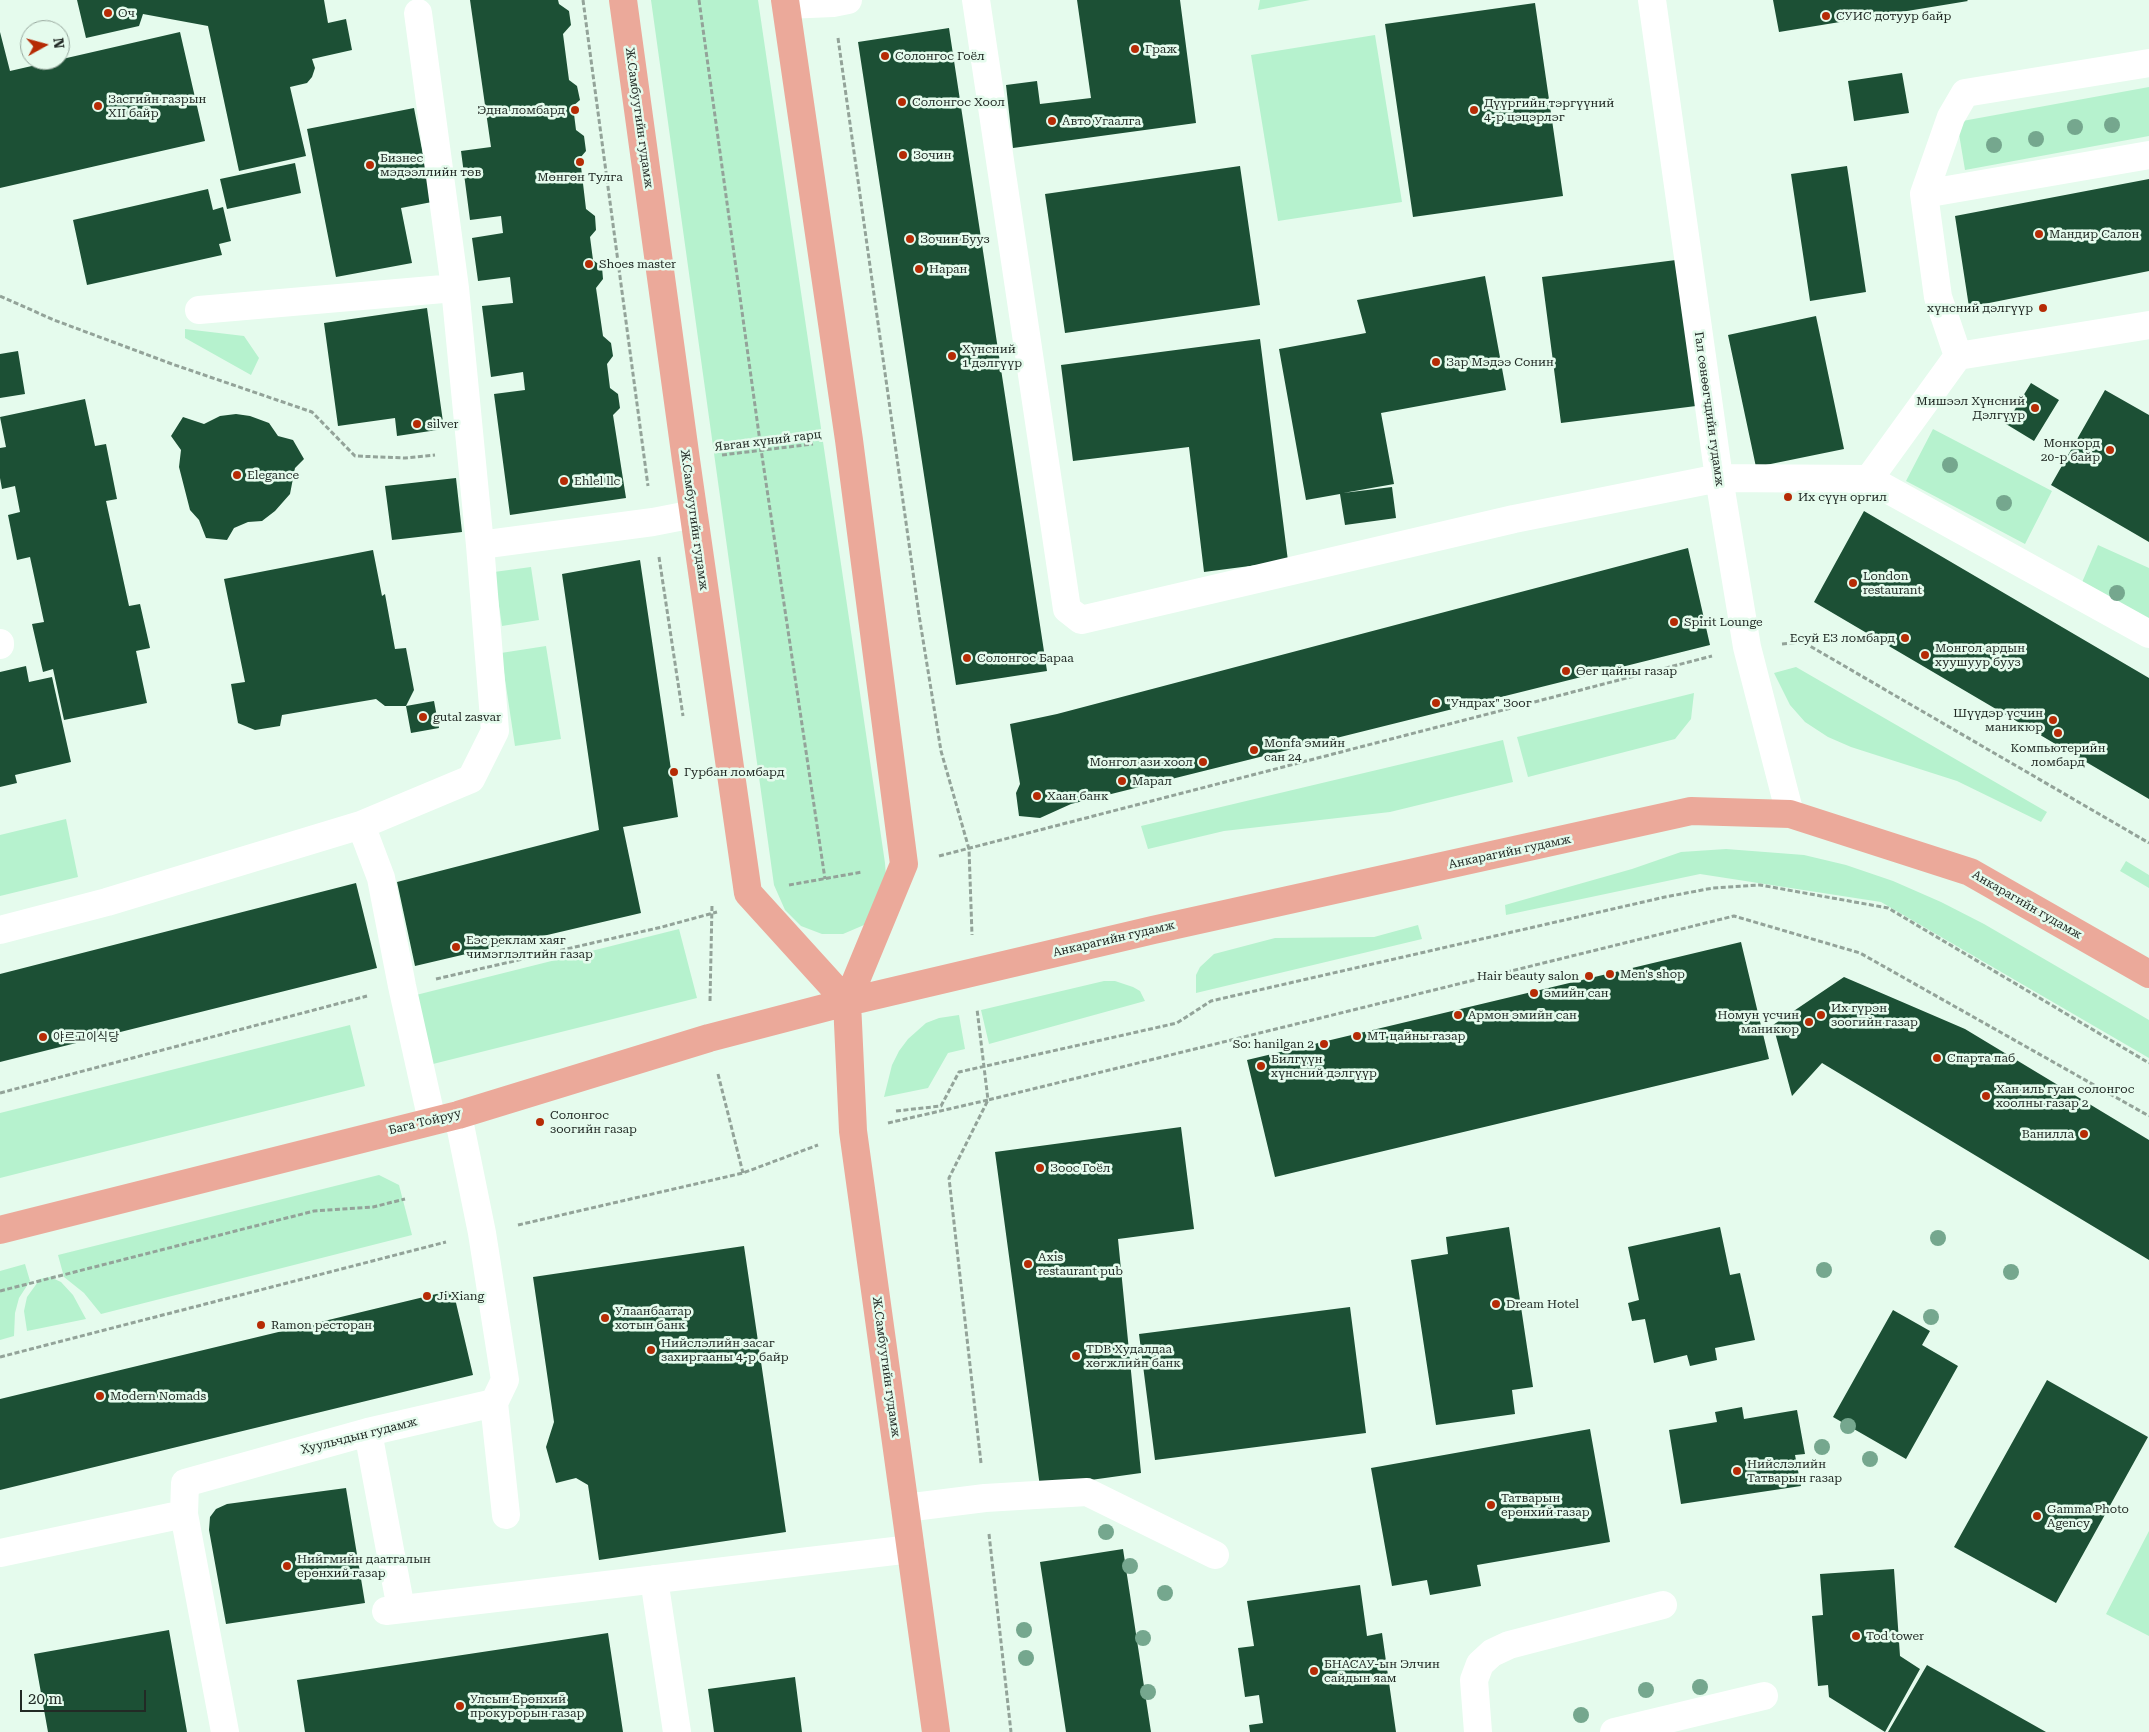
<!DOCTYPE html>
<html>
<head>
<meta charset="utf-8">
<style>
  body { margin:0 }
  #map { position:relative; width:2149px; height:1732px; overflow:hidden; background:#e5fbed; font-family:"Roboto Serif",serif }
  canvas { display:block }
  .north { position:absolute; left:20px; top:20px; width:50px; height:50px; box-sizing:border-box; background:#e5fbed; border:1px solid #97a79d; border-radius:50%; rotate:83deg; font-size:14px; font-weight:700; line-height:20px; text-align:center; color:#222a25 }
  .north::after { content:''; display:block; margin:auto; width:18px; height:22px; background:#b62b05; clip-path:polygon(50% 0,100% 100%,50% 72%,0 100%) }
  .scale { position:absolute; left:20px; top:1690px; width:126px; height:22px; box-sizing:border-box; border:2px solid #222a25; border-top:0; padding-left:6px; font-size:15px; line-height:18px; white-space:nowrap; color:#222a25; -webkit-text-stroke:4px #e5fbed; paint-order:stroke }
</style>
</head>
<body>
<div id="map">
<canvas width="2149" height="1732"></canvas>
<div class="north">N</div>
<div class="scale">20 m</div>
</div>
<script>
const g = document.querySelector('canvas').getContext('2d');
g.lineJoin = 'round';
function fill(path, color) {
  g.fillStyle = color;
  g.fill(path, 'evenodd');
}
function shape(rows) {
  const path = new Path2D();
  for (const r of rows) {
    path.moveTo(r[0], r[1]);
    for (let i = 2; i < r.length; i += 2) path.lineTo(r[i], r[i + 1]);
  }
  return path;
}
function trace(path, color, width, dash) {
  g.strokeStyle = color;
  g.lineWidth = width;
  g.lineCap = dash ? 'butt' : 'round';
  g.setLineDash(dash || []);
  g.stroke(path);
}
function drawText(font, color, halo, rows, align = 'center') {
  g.font = font + ' "Roboto Serif","Noto Sans KR",serif';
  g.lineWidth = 5;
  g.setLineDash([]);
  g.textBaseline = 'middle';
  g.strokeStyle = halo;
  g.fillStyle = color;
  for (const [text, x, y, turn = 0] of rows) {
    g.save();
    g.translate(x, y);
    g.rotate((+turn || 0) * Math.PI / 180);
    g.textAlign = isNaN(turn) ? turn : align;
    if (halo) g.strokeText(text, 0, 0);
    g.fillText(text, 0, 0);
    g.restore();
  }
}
fill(shape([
  [651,0,758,0,885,863,886,876,871,917,864,925,843,934,822,934,801,926,785,910,774,885],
  [1260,0,1310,0,1258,10],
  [1375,35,1402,202,1278,221,1251,55],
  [2149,87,2149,136,1965,170,1957,122],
  [185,329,244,336,259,358,251,375,185,338],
  [1933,429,2052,491,2025,544,1906,481],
  [2098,545,2149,568,2149,626,2077,594],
  [531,567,539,620,502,626,494,572],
  [546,646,561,739,515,746,501,653],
  [1796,667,2047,812,2041,822,1957,781,1851,747,1828,737,1805,722,1790,705,1774,673],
  [1694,693,1691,719,1675,739,1528,777,1517,737],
  [1503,740,1513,782,1390,812,1224,831,1148,849,1141,826],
  [66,819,78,877,0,896,0,835],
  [1726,849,1804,855,1846,865,1893,881,1941,902,1984,924,2149,1020,2149,1058,1881,902,1700,874,1506,915,1505,905,1632,869,1681,852],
  [2126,861,2149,875,2149,888,2120,871],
  [1418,925,1422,939,1196,993,1196,975,1200,967,1214,954,1275,938,1374,937],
  [679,929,697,998,433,1064,416,995],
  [1104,981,1115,981,1133,987,1140,991,1145,1001,989,1044,981,1010],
  [959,1015,965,1049,948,1053,928,1088,884,1097,892,1065,899,1051,908,1039,926,1023,939,1018],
  [350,1025,365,1086,0,1178,0,1113],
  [379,1175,399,1185,412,1235,101,1314,84,1293,64,1277,58,1255],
  [25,1264,30,1281,19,1298,15,1313,14,1336,0,1340,0,1271],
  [50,1277,61,1282,73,1295,86,1319,27,1331,24,1311,27,1297,40,1279],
  [2149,1531,2149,1636,2106,1614]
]), '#b6f2ce');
fill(shape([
  [77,0,324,0,328,23,346,19,352,50,312,59,315,68,312,77,307,83,290,87,306,156,239,171,208,26,143,14,139,26,86,38],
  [470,0,558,0,559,4,569,11,571,25,563,34,569,80,577,86,580,100,573,106,576,130,584,136,586,151,580,158,586,209,595,216,596,230,590,237,593,260,602,267,603,279,596,288,603,336,611,343,613,356,607,364,610,388,618,394,620,408,613,415,626,498,510,515,494,394,525,390,523,372,491,377,482,306,513,303,510,277,478,281,472,238,503,233,501,216,470,220,461,151,491,147],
  [1077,0,1180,0,1196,123,1013,148,1006,85,1037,81,1040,104,1091,98],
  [1773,0,1967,0,1968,1,1779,32],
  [1535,3,1563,196,1413,217,1385,24],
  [949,28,1047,671,956,685,858,42],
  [0,32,10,71,180,32,205,141,0,188],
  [1902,73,1909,113,1854,121,1848,81],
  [414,108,432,202,401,208,412,263,336,277,307,129],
  [295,163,301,193,227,209,220,179],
  [1240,166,1260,305,1065,333,1045,194],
  [1847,166,1866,292,1810,301,1791,174],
  [2149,179,2149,271,1969,307,1955,216],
  [208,189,213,210,223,207,231,241,219,244,222,255,87,285,73,220],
  [1676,260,1696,406,1561,423,1542,277],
  [1485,276,1506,390,1381,413,1394,484,1343,493,1392,487,1396,518,1345,525,1340,494,1306,500,1279,349,1366,333,1357,300],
  [427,308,444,429,397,436,395,418,338,426,324,323],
  [1816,316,1844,449,1756,467,1728,335],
  [1260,339,1288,561,1204,572,1189,447,1073,461,1061,365],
  [18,351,25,394,0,398,0,354],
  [2031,383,2059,400,2034,441,2006,424],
  [2105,390,2149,415,2149,542,2051,485],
  [85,399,95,446,106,444,117,499,106,501,129,606,140,604,150,648,136,651,147,703,64,720,53,669,43,672,32,624,44,622,30,557,17,560,8,515,20,512,15,486,2,489,0,478,0,448,6,447,0,417],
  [236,414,250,416,269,423,278,436,293,440,304,459,295,468,290,494,275,511,262,521,248,522,234,528,227,540,206,538,199,520,190,510,179,467,181,450,171,436,183,417,204,424,220,416],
  [456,478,462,532,392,540,385,486],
  [1864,511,2149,678,2149,799,1814,602],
  [1688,548,1710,645,1071,804,1040,818,1019,816,1016,793,1020,784,1010,724,1057,714],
  [373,550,382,596,385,594,395,649,406,648,414,690,406,706,385,706,376,699,282,715,280,726,255,730,238,723,231,684,245,682,224,579],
  [640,560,678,817,623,827,641,913,415,966,397,882,599,830,562,574],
  [26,666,29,682,52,677,71,762,15,775,17,783,0,787,0,672],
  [434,701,439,728,411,733,406,706],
  [356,883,377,968,0,1062,0,974],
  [1741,942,1769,1059,1275,1177,1247,1060],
  [1844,977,1965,1029,2149,1140,2149,1260,1822,1063,1792,1096,1773,1025],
  [1181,1127,1194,1229,1118,1239,1141,1473,1040,1487,995,1152],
  [1509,1227,1533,1387,1512,1390,1515,1414,1436,1425,1411,1260,1448,1254,1446,1237],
  [1720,1227,1730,1275,1740,1273,1755,1340,1715,1348,1717,1360,1690,1366,1687,1355,1654,1363,1645,1319,1632,1321,1628,1303,1639,1300,1628,1247],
  [744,1246,786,1532,599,1560,588,1485,576,1478,556,1483,546,1447,554,1422,533,1277],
  [453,1290,473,1375,0,1490,0,1399],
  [1350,1307,1366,1433,1155,1460,1139,1334],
  [1893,1310,1930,1331,1922,1345,1958,1366,1906,1459,1833,1417],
  [2047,1380,2148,1437,2056,1603,1954,1547],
  [1742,1407,1744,1419,1797,1410,1805,1454,1795,1455,1801,1486,1681,1504,1669,1430,1717,1422,1715,1412],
  [1590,1429,1610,1542,1477,1565,1481,1586,1430,1595,1427,1580,1392,1586,1371,1468],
  [346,1488,365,1603,226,1624,209,1530,210,1517,216,1509,227,1504],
  [1123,1549,1151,1732,1066,1732,1040,1562],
  [1894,1569,1900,1656,1920,1669,1885,1732,1829,1697,1828,1685,1818,1686,1812,1616,1823,1615,1820,1574],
  [1360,1585,1367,1636,1382,1633,1396,1732,1250,1732,1249,1725,1263,1723,1259,1695,1245,1697,1238,1648,1254,1646,1247,1601],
  [169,1630,187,1732,48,1732,34,1654],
  [608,1633,623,1732,305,1732,297,1680],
  [1927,1665,2046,1732,1888,1732],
  [795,1677,802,1732,714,1732,708,1689]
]), '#1c5035');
trace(shape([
  [583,0,648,486],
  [699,0,761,449,825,879],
  [838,38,919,615,941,751,969,849,972,935],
  [0,296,54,320,172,364,312,412,355,456,405,458,435,455],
  [722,455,813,444],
  [659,557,683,716],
  [1782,644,1803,642,2149,843],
  [939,856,1712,656],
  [789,885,862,872],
  [436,979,662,927,717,912],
  [710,1001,712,905],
  [718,1074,743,1173],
  [0,1093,367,996],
  [896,1111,941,1106,959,1072,1177,1023,1211,1001,1665,897,1713,888,1760,885,1888,908,2149,1063],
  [888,1123,988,1100,977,1009],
  [518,1225,743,1173,818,1145],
  [0,1291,314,1211,373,1207,405,1199],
  [0,1357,446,1242],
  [981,1463,949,1178,988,1100,1734,916,1860,953,2149,1116],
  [989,1534,1011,1732]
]), '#93a399', 3, [5, 2.5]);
trace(shape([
  [976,0,1067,609,1081,620,1514,519,1719,478,1869,479,1958,356],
  [1652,0,1719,478,1747,647,1790,814],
  [786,5,833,3,848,0],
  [418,13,455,288],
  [2149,155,1924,194,1938,297,1958,356,2149,325],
  [1924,194,1951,117,1965,93,2149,63],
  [1869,479,2149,634],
  [480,545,653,522,694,514],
  [0,643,0,645],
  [361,825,381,878,402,986,432,1121],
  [0,930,107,902,361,825,471,779,495,731,480,545,455,288,199,310],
  [494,1403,506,1515],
  [368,1432,401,1609],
  [905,1508,985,1498,1087,1492,1215,1555],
  [0,1553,184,1514],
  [654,1579,677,1732],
  [386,1611,911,1549],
  [225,1732,184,1514,185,1483,368,1432,494,1403,505,1380,482,1233,458,1115],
  [1478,1732,1474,1680,1480,1664,1492,1653,1509,1645,1663,1605],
  [1614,1732,1764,1696]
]), '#fff', 28);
trace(shape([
  [623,0,686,460,748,893,847,1002],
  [785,0,849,440,904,864,847,1002,853,1131,936,1732],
  [0,1230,458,1115,709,1038,847,1002,1153,930,1691,811,1790,814,1970,872,2149,974]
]), '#eba99a', 28);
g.fillStyle = '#75a78e';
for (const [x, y] of [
  [2112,125],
  [2075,127],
  [2036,139],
  [1994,145],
  [1950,465],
  [2004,503],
  [2117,593],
  [1938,1238],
  [1824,1270],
  [2011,1272],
  [1931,1317],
  [1848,1426],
  [1822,1447],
  [1870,1459],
  [1106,1532],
  [1130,1566],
  [1165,1593],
  [1024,1630],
  [1143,1638],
  [1026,1658],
  [1700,1687],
  [1646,1690],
  [1148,1692],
  [1581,1715]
]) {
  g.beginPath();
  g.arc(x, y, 8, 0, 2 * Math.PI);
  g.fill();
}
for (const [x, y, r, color] of [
  [108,13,5,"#b62b05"],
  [1826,16,5,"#b62b05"],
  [1135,49,5,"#b62b05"],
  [885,56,5,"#b62b05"],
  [902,102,5,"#b62b05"],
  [98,106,5,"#b62b05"],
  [575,110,5,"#b62b05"],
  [1474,110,5,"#b62b05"],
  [1052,121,5,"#b62b05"],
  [903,155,5,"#b62b05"],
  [580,162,5,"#b62b05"],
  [370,165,5,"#b62b05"],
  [2039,234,5,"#b62b05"],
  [910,239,5,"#b62b05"],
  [589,264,5,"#b62b05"],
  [919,269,5,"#b62b05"],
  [2043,308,5,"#b62b05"],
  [952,356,5,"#b62b05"],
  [1436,362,5,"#b62b05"],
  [2035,408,5,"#b62b05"],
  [417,424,5,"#b62b05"],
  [2110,450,5,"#b62b05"],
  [237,475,5,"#b62b05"],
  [564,481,5,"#b62b05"],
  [1788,497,5,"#b62b05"],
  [1853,583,5,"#b62b05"],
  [1674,622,5,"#b62b05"],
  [1905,638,5,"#b62b05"],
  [1925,655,5,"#b62b05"],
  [967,658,5,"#b62b05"],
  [1566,671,5,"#b62b05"],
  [1436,703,5,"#b62b05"],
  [423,717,5,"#b62b05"],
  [2053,720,5,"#b62b05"],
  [2058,733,5,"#b62b05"],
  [1254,750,5,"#b62b05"],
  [1203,762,5,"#b62b05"],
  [674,772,5,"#b62b05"],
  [1122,781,5,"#b62b05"],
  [1037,796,5,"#b62b05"],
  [456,947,5,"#b62b05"],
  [1610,974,5,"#b62b05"],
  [1589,976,5,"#b62b05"],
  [1534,993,5,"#b62b05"],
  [1458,1015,5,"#b62b05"],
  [1821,1015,5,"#b62b05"],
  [1809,1022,5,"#b62b05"],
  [1357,1036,5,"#b62b05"],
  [43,1037,5,"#b62b05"],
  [1324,1044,5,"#b62b05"],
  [1937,1058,5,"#b62b05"],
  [1261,1066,5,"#b62b05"],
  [1986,1096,5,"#b62b05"],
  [540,1122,5,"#b62b05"],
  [2084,1134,5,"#b62b05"],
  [1040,1168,5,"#b62b05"],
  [1028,1264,5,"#b62b05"],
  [427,1296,5,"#b62b05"],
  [1496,1304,5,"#b62b05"],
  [605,1318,5,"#b62b05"],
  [261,1325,5,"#b62b05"],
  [651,1350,5,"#b62b05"],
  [1076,1356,5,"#b62b05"],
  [100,1396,5,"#b62b05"],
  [1737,1471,5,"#b62b05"],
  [1491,1505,5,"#b62b05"],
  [2037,1516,5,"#b62b05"],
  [287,1566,5,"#b62b05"],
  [1856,1636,5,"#b62b05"],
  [1314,1671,5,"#b62b05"],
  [460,1706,5,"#b62b05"]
]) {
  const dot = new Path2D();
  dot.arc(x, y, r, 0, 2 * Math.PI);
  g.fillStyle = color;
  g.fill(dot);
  trace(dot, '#e5fbed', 2);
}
drawText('12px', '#222a25', '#e5fbed', [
  ["Оч",118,13],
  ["СУИС дотуур байр",1836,16],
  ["Граж",1145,49],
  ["Солонгос Гоёл",895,56],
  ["Засгийн газрын",108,99],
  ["XII байр",108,113],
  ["Солонгос Хоол",912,102],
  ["Дүүргийн тэргүүний",1484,103],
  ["4-р цэцэрлэг",1484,117],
  ["Эдна ломбард",565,110,"right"],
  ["Авто Угаалга",1062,121],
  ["Зочин",913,155],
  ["Бизнес",380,158],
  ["мэдээллийн төв",380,172],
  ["Мөнгөн Тулга",580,177,"center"],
  ["Мандир Салон",2049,234],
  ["Зочин Бууз",920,239],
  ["Shoes master",599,264],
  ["Наран",929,269],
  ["хүнсний дэлгүүр",2033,308,"right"],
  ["Хүнсний",962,349],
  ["1 дэлгүүр",962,363],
  ["Зар Мэдээ Сонин",1446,362],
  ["Мишээл Хүнсний",2025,401,"right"],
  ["Дэлгүүр",2025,415,"right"],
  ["silver",427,424],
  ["Монкорд",2100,443,"right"],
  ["20-р байр",2100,457,"right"],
  ["Elegance",247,475],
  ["Ehlel llc",574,481],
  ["Их сүүн оргил",1798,497],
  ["London",1863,576],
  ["restaurant",1863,590],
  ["Spirit Lounge",1684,622],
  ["Есуй ЕЗ ломбард",1895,638,"right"],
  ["Монгол ардын",1935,648],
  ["хуушуур бууз",1935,662],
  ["Солонгос Бараа",977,658],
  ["Өег цайны газар",1576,671],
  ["\"Ундрах\" Зоог",1446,703],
  ["Шүүдэр үсчин",2043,713,"right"],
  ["маникюр",2043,727,"right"],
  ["gutal zasvar",433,717],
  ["Monfa эмийн",1264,743],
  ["сан 24",1264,757],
  ["Компьютерийн",2058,748,"center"],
  ["ломбард",2058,762,"center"],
  ["Монгол ази хоол",1193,762,"right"],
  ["Гурбан ломбард",684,772],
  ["Марал",1132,781],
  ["Хаан банк",1047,796],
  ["Еэс реклам хаяг",466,940],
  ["чимэглэлтийн газар",466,954],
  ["Men's shop",1620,974],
  ["Hair beauty salon",1579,976,"right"],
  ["эмийн сан",1544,993],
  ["Их гүрэн",1831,1008],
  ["зоогийн газар",1831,1022],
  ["Армон эмийн сан",1468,1015],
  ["Номун үсчин",1799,1015,"right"],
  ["маникюр",1799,1029,"right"],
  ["МТ цайны газар",1367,1036],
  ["야르고이식당",53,1037],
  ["So: hanilgan 2",1314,1044,"right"],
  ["Спарта паб",1947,1058],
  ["Билгүүн",1271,1059],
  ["хүнсний дэлгүүр",1271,1073],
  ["Хан иль гуан солонгос",1996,1089],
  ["хоолны газар 2",1996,1103],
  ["Солонгос",550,1115],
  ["зоогийн газар",550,1129],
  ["Ванилла",2074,1134,"right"],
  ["Зоос Гоёл",1050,1168],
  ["Axis",1038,1257],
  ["restaurant pub",1038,1271],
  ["Ji Xiang",437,1296],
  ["Dream Hotel",1506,1304],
  ["Улаанбаатар",615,1311],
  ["хотын банк",615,1325],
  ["Ramon ресторан",271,1325],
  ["Нийслэлийн засаг",661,1343],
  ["захиргааны 4-р байр",661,1357],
  ["TDB Худалдаа",1086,1349],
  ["хөгжлийн банк",1086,1363],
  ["Modern Nomads",110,1396],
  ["Нийслэлийн",1747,1464],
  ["Татварын газар",1747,1478],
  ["Татварын",1501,1498],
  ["ерөнхий газар",1501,1512],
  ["Gamma Photo",2047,1509],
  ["Agency",2047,1523],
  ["Нийгмийн даатгалын",297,1559],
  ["ерөнхий газар",297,1573],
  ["Tod tower",1866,1636],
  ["БНАСАУ-ын Элчин",1324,1664],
  ["сайдын яам",1324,1678],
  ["Улсын Ерөнхий",470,1699],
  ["прокурорын газар",470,1713]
], 'left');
drawText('12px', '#222a25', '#e5fbed', [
  ["Ж.Самбуугийн гудамж",639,118,82],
  ["Гал сөнөөгчдийн гудамж",1709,409,82],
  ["Явган хүний гарц",768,441,-7],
  ["Ж.Самбуугийн гудамж",694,520,82],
  ["Анкарагийн гудамж",1510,852,-12],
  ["Анкарагийн гудамж",2027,905,30],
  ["Анкарагийн гудамж",1114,939,-13],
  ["Бага Тойруу",425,1122,-14],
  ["Ж.Самбуугийн гудамж",886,1367,82],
  ["Хуульчдын гудамж",359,1436,-14]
]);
</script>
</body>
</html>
